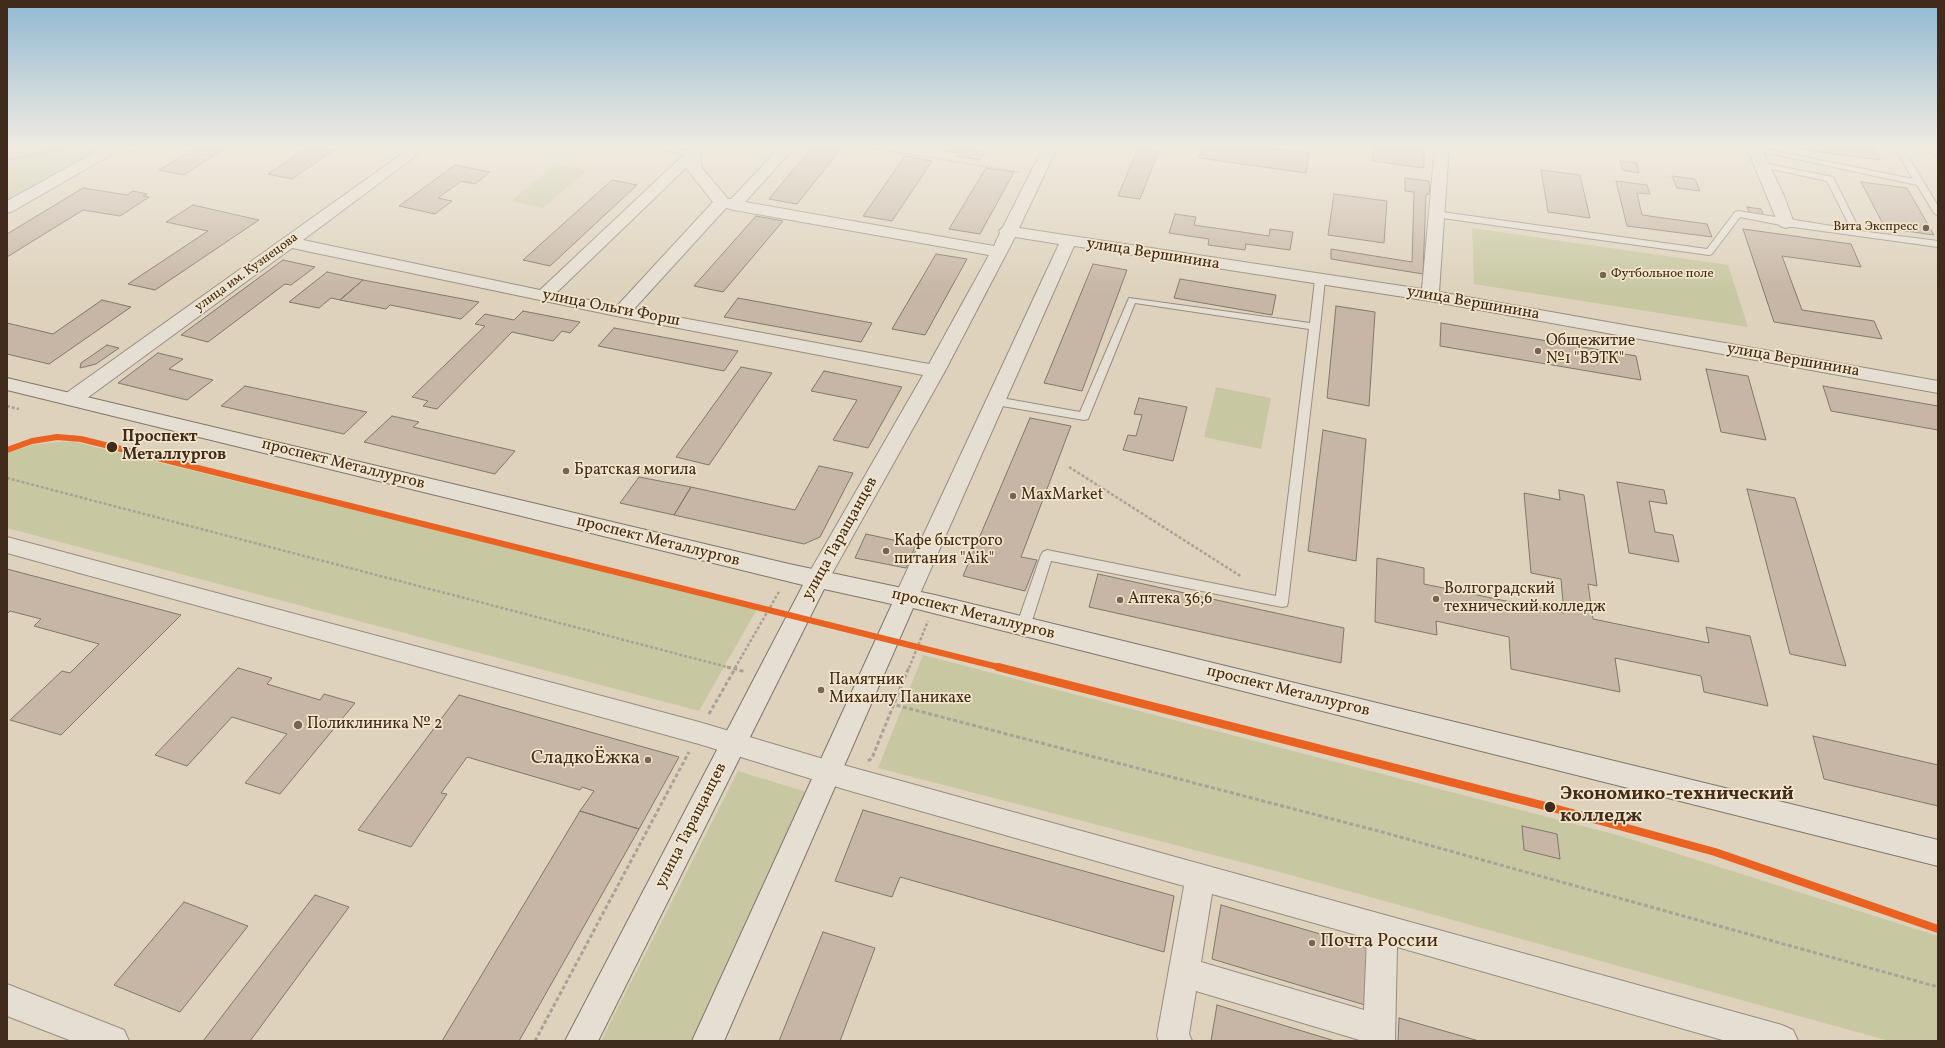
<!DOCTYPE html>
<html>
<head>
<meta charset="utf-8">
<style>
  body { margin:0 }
  #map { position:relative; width:1945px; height:1048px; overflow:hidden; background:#ded2bc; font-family:Vollkorn,serif }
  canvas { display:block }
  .frame { position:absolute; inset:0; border:8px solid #402b1c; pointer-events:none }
</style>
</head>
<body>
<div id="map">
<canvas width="1945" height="1048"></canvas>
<div class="frame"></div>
</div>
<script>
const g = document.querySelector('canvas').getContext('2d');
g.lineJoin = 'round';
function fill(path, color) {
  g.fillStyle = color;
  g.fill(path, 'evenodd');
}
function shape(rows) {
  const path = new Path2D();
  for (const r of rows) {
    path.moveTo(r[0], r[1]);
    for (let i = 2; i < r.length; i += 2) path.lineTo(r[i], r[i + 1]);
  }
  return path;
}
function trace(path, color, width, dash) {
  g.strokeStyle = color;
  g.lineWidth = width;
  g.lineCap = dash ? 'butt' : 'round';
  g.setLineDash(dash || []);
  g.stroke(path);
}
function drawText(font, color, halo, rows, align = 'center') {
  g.font = font + ' Vollkorn,serif';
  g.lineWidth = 3.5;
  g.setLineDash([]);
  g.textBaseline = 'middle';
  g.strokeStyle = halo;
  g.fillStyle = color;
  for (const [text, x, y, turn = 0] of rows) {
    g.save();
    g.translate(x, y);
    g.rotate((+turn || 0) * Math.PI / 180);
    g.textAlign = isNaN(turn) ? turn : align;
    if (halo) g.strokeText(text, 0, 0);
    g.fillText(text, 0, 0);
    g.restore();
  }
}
fill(shape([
  [7,146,113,146,7,207],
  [556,164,587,170,543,208,511,201],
  [1472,228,1728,265,1748,327,1474,284],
  [1216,387,1271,398,1261,449,1204,437],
  [56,442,75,442,757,609,699,711,7,528,7,453,32,445],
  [923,655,1621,836,1938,936,1938,1041,1889,1041,1287,874,878,768],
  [738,771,810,793,696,1041,601,1041]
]), '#c7c8a2');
const building = shape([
  [200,146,228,146,184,175,159,170,200,146],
  [310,146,334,150,292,179,268,174,310,146],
  [813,146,843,146,797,204,769,199,813,146],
  [945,146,975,146,972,150,985,152,980,160,957,156,959,153,941,151,945,146],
  [1139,146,1153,146,1151,150,1159,151,1140,199,1118,196,1139,146],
  [1203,146,1254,146,1309,153,1306,173,1199,158,1203,146],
  [1373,146,1408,146,1424,148,1424,168,1372,161,1373,146],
  [1796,146,1865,146,1874,148,1880,160,1798,149,1796,146],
  [905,156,932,161,892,221,863,216,905,156],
  [1620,161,1637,163,1639,173,1622,170,1620,161],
  [455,165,490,172,475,184,461,181,438,198,452,201,435,214,399,206,455,165],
  [986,168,1014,172,980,234,949,229,986,168],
  [1541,170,1580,175,1590,218,1548,212,1541,170],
  [1672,176,1695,179,1700,191,1677,188,1672,176],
  [1405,178,1429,181,1430,194,1426,194,1423,274,1331,259,1331,249,1412,262,1414,192,1405,191,1405,178],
  [612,180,637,185,550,266,523,260,612,180],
  [1616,181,1647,185,1650,194,1637,193,1642,215,1707,224,1712,237,1627,226,1616,181],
  [1861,182,1907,188,1934,235,1885,228,1861,182],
  [83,188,127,195,133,191,147,194,143,196,149,197,120,216,83,210,7,257,7,234,83,188],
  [1334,194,1387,201,1384,243,1328,235,1334,194],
  [193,205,259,220,155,290,128,284,208,231,166,222,193,205],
  [1747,207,1761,209,1764,216,1750,214,1747,207],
  [1175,214,1196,217,1194,225,1269,236,1270,229,1293,232,1290,250,1246,244,1245,250,1208,245,1209,239,1169,233,1175,214],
  [756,216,783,221,723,292,694,286,756,216],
  [1743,229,1851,244,1861,267,1782,256,1802,310,1874,321,1882,339,1774,322,1743,229],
  [936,254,967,259,925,335,892,329,936,254],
  [283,260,315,267,291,285,285,284,208,342,181,335,283,260],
  [1093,264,1127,270,1082,391,1044,383,1093,264],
  [327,272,363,280,340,300,331,298,319,308,289,302,327,272],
  [1180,279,1276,295,1272,315,1174,298,1180,279],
  [363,280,479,302,461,319,390,305,386,309,340,300,363,280],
  [738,298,872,323,861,342,724,317,738,298],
  [102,300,131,307,49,364,7,354,7,323,53,334,102,300],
  [1336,306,1375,312,1369,406,1327,398,1336,306],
  [523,311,580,322,570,333,562,331,553,341,512,332,437,409,423,406,428,401,412,397,485,326,475,324,485,314,514,320,523,311],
  [1441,323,1636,356,1641,380,1440,346,1441,323],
  [614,328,738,351,724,371,598,346,614,328],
  [107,345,119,348,96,364,80,368,81,363,107,345],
  [158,353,183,359,169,369,213,380,187,400,118,383,158,353],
  [741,367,772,373,709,465,676,457,741,367],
  [1706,369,1748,376,1766,440,1721,432,1706,369],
  [824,371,902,387,868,448,833,440,857,400,811,391,824,371],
  [245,386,367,412,344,434,221,406,245,386],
  [1823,386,1938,406,1938,430,1831,411,1823,386],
  [1139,398,1187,407,1173,461,1123,450,1128,435,1136,436,1142,415,1134,414,1139,398],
  [392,416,419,422,413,427,515,451,495,474,364,442,392,416],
  [1030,418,1071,426,1021,557,1037,560,1025,591,963,576,1030,418],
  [1323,430,1366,439,1356,561,1308,551,1323,430],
  [819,466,853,473,820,537,804,544,674,515,691,487,795,510,819,466],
  [639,477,691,487,674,515,620,503,639,477],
  [1617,482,1664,490,1667,504,1649,501,1655,532,1673,535,1679,562,1629,553,1617,482],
  [1747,489,1795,498,1846,666,1790,654,1747,489],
  [1559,490,1584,495,1597,586,1588,584,1593,619,1709,643,1706,627,1750,636,1768,706,1704,692,1701,676,1615,658,1620,692,1511,669,1509,637,1436,621,1437,635,1375,622,1377,558,1424,568,1424,584,1564,613,1561,579,1531,573,1524,493,1560,500,1559,490],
  [866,534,916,545,906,568,855,558,866,534],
  [7,569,181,615,61,735,10,720,62,671,70,673,99,644,34,626,41,619,10,611,7,614,7,569],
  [1098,574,1344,628,1341,663,1089,607,1098,574],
  [238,668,272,678,267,684,320,700,324,694,355,703,280,794,245,783,287,734,232,717,187,766,155,755,238,668],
  [459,695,679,757,639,829,580,811,594,791,582,787,580,790,467,757,441,793,447,794,411,847,358,830,459,695],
  [1813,736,1938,765,1938,806,1824,779,1813,736],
  [863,810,1174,896,1164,952,900,877,892,897,835,881,863,810],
  [580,811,639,829,519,1041,442,1041,580,811],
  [1522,826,1557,834,1560,859,1524,850,1522,826],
  [315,895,349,907,250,1041,203,1041,315,895],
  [184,902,248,926,180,1012,114,985,184,902],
  [1221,905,1368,948,1365,1005,1212,959,1221,905],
  [823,932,875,948,840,1041,779,1041,823,932],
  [1217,1005,1335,1041,1211,1041,1217,1005],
  [1399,1018,1479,1041,1398,1041,1399,1018]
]);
fill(building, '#c7b6a5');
trace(building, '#80776b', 1);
const lane = shape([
  [648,146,663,146,692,152,696,154,692,156,652,148,648,146],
  [1751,146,1913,179,1894,146,1902,146,1938,206,1938,216,1934,213,1917,185,1754,150,1750,148,1751,146],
  [1758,162,1833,177,1860,231,1938,241,1938,247,1786,226,1740,217,1712,254,1709,255,1435,217,1431,214,1435,211,1707,249,1735,212,1738,211,1851,229,1827,181,1758,166,1758,162],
  [1320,277,1325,280,1320,327,1288,602,1287,606,1282,607,1051,561,1030,627,1028,631,1023,632,1018,631,1016,627,1041,555,1043,552,1047,550,1276,596,1309,329,1135,303,1088,419,1084,420,996,405,991,401,996,397,1080,412,1129,298,1310,323,1315,280,1320,277]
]);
const street = shape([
  [106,146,123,146,121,149,13,211,7,213,7,201,106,146],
  [413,146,429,146,303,240,540,290,693,146,708,146,700,155,702,168,728,199,731,199,781,146,796,146,745,202,994,246,1000,233,999,231,1003,227,1044,146,1058,146,1019,228,1422,289,1435,146,1449,146,1439,292,1938,381,1938,393,1430,301,1074,246,918,598,914,604,906,607,898,604,894,598,1059,244,1015,237,945,371,825,586,817,589,809,586,805,580,923,375,621,317,292,248,79,404,72,405,65,404,62,399,65,394,413,146],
  [686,168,713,202,617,306,556,293,686,168],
  [726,208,734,210,989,255,929,364,634,309,726,208],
  [1746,146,1760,146,1784,196,1794,223,1792,226,1786,228,1780,226,1778,223,1746,146],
  [1927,146,1938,146,1938,156,1933,155,1927,146],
  [7,537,699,722,847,766,1782,1025,1793,1030,1798,1041,1726,1041,1397,947,1395,1041,1363,1041,1196,991,1189,1034,1192,1041,1159,1041,1157,1036,1184,886,847,790,699,744,7,553,7,537],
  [1212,894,1367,938,1364,1010,1201,962,1212,894],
  [7,984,124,1030,129,1041,72,1041,7,1016,7,984]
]);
const secondary = shape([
  [7,378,789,564,935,595,1938,840,1938,866,913,608,724,1041,692,1041,892,604,824,589,598,1041,565,1041,803,585,7,390,7,378]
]);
trace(lane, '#978e80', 2);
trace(street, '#978e80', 2);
trace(secondary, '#80776b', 2);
trace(shape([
  [859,146,1019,172],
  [7,147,10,146],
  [131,153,144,146],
  [7,160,78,146]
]), '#a8a297', 2, [2.5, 1.5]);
trace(shape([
  [7,406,19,409],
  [1069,467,1242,577],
  [7,478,731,668],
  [735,668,780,590],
  [909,668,928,621]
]), '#a8a297', 2.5, [3, 2]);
trace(shape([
  [727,667,746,672],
  [884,702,1382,832,1938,987],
  [709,714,736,667],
  [868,761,872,758,909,667],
  [535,1041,689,752]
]), '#a8a297', 3, [4, 2.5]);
fill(lane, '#e5dfd3');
fill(street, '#e5dfd3');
fill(secondary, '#e5dfd3');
trace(shape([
  [7,450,32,441,57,437,81,439,1002,668]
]), '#e96222', 6);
trace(shape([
  [998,667,1553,808,1715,852,1938,929]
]), '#e96222', 8);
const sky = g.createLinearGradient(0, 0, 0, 292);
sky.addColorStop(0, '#91b9d3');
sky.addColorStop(0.5, '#f0ebe1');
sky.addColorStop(1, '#f0ebe100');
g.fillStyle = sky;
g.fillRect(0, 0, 1945, 292);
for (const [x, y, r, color] of [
  [1926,228,4,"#776554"],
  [1603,275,4,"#776554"],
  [1538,351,4,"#776554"],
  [112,447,6,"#402b1c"],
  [566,471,4,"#776554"],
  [1013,496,4,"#776554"],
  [886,551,4,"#776554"],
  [1436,599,4,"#776554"],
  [1120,600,4,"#776554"],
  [821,690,4,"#776554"],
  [298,725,5,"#776554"],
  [648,760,4,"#776554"],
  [1550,807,6,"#402b1c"],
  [1312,943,4,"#776554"]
]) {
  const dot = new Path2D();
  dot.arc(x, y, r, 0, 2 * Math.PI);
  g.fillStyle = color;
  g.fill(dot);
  trace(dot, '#f3e5ca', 1.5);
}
drawText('13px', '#402b1c', '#f3e5ca', [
  ["Вита Экспресс",1918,228],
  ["Футбольное поле",1611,275,"left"]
], 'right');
drawText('13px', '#402b1c', '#f3e5ca', [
  ["улица им. Кузнецова",247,273,-36]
]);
drawText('16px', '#402b1c', '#f3e5ca', [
  ["улица Вершинина",1153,255,9],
  ["улица Вершинина",1473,304,10],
  ["улица Ольги Форш",611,309,11],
  ["улица Вершинина",1793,361,10],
  ["проспект Металлургов",343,465,14],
  ["улица Таращанцев",841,539,-61],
  ["проспект Металлургов",658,542,14],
  ["проспект Металлургов",973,615,14],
  ["проспект Металлургов",1288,692,14],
  ["улица Таращанцев",692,826,-63]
]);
drawText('16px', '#402b1c', '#f3e5ca', [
  ["Общежитие",1546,342],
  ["№1 \"ВЭТК\"",1546,360],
  ["Братская могила",574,471],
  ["MaxMarket",1021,496],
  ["Кафе быстрого",894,542],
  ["питания \"Aik\"",894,560],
  ["Волгоградский",1444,590],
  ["технический колледж",1444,608],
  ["Аптека 36,6",1128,600],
  ["Памятник",829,681],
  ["Михаилу Паникахе",829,699],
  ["Поликлиника № 2",307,725]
], 'left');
drawText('bold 16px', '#402b1c', '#f3e5ca', [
  ["Проспект",122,438],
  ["Металлургов",122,456]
], 'left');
drawText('19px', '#402b1c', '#f3e5ca', [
  ["СладкоЁжка",640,760],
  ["Почта России",1320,943,"left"]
], 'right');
drawText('bold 19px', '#402b1c', '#f3e5ca', [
  ["Экономико-технический",1560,796],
  ["колледж",1560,818]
], 'left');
</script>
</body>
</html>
